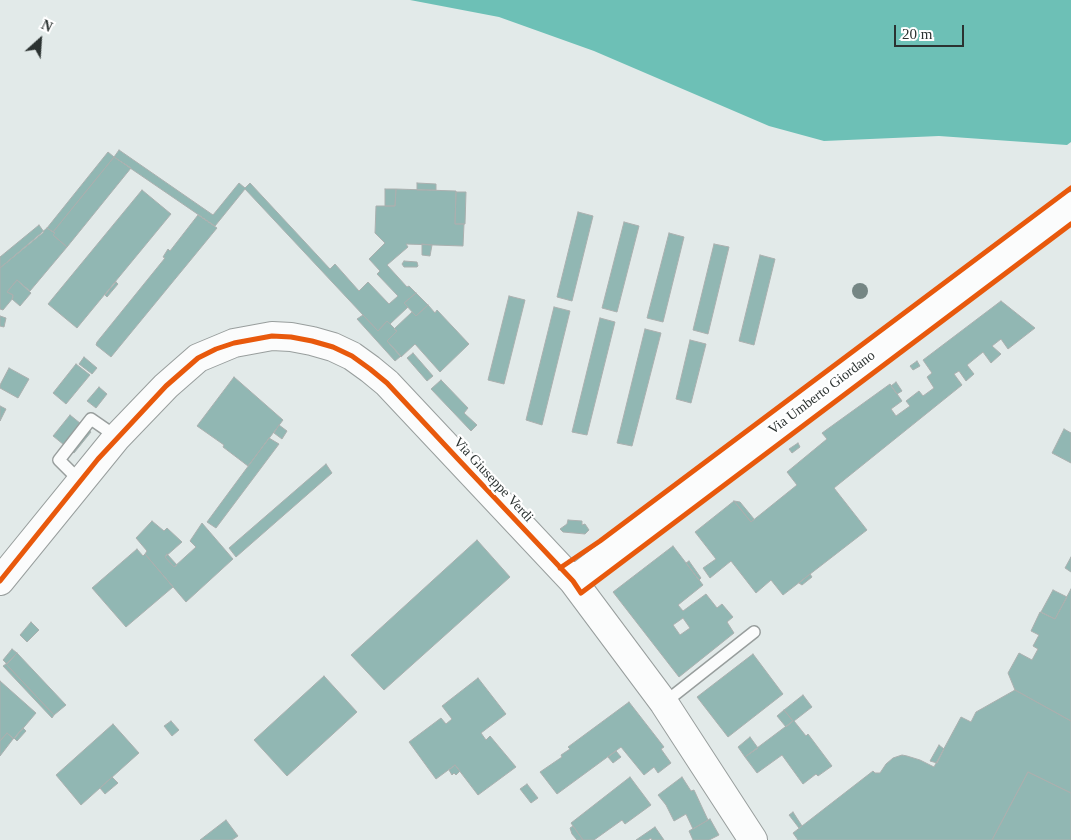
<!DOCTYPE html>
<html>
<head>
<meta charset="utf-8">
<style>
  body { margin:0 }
  #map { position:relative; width:1071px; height:840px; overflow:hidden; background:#e2eae9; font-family:"Times New Roman",serif }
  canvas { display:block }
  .north { position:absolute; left:15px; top:15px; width:50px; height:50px; -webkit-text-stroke:4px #fff; paint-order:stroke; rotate:26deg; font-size:14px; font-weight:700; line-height:20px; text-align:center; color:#2b3231 }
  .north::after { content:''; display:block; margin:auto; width:18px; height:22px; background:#2b3231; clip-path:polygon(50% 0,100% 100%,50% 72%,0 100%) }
  .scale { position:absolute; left:894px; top:25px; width:70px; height:22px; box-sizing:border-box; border:2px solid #2b3231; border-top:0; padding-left:6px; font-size:15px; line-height:18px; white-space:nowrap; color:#2b3231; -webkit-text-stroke:4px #fff; paint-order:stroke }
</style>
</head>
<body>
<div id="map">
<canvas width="1071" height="840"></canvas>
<div class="north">N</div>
<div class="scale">20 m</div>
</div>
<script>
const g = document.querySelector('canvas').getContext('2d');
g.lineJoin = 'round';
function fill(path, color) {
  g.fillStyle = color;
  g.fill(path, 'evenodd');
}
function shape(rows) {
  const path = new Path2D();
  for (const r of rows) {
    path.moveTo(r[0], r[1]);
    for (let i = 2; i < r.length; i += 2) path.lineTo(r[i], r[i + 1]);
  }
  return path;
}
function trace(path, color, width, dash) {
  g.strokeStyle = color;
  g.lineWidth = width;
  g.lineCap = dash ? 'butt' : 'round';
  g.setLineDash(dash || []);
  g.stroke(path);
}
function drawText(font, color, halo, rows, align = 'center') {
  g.font = font + ' "Times New Roman",serif';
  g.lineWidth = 4.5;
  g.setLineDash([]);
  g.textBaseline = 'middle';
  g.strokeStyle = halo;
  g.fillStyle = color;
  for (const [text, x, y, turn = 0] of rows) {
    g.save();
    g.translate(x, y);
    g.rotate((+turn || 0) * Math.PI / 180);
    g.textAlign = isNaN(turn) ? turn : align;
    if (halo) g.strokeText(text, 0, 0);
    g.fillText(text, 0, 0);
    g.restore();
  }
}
fill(shape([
  [410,0,1071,0,1071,142,1067,145,939,136,824,141,769,126,594,51,499,17]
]), '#6dc0b6');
const building = shape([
  [119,150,213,215,239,183,245,188,250,183,330,269,335,264,359,291,368,282,389,304,398,296,377,274,380,271,369,259,385,243,375,233,376,206,395,206,396,189,456,191,455,224,464,224,463,246,406,244,408,247,387,265,407,287,409,286,416,293,404,303,408,307,390,324,387,321,378,331,245,189,215,226,114,157,53,232,47,228,108,152,114,157,119,150],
  [114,157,131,168,67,247,53,235,55,233,53,232,114,157],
  [417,183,436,184,436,190,417,190,417,183],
  [385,189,396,189,395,206,385,206,385,189],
  [142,190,171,214,77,328,48,304,142,190],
  [456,192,466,192,465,224,455,224,456,192],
  [578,212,593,216,572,301,557,297,578,212],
  [198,215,217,228,111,357,96,345,97,342,165,258,163,257,168,249,170,251,198,215],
  [624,222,639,226,617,312,602,308,624,222],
  [39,225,44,232,0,268,0,257,39,225],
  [47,228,55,233,53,235,67,247,30,291,17,280,7,292,13,295,13,298,3,310,0,309,0,268,47,228],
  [669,233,684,237,663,322,647,318,669,233],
  [422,244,432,245,430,256,422,255,422,244],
  [714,244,729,247,708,334,693,330,714,244],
  [760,255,775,259,754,345,739,341,760,255],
  [404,261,417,262,418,266,417,267,404,267,402,264,404,261],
  [17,280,31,293,20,306,12,299,13,295,7,292,17,280],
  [116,282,118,284,107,297,105,295,116,282],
  [416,293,428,305,416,316,404,303,416,293],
  [509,296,525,300,504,384,488,380,509,296],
  [1001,301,1035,328,1008,349,1001,339,992,346,1001,354,991,363,983,352,967,365,974,374,966,381,959,371,954,374,962,385,834,488,867,530,783,595,771,580,756,593,731,561,710,578,703,568,716,559,695,532,734,501,751,522,797,485,787,472,827,439,822,433,890,384,902,401,891,409,896,416,910,406,906,401,919,391,923,396,934,388,927,377,932,373,923,360,1001,301],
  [428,305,435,313,437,310,469,344,440,372,415,344,401,357,387,341,397,331,394,329,412,312,416,316,428,305],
  [554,307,570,311,542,425,526,420,554,307],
  [363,315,378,331,387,321,397,331,387,341,401,356,395,361,357,319,363,315],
  [0,316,6,318,4,327,0,326,0,316],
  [600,318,615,322,587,435,572,432,600,318],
  [645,329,661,333,632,446,617,443,645,329],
  [690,340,706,344,691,403,676,399,690,340],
  [413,353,433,376,427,381,407,358,413,353],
  [84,357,97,368,92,374,79,364,84,357],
  [917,361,920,366,913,370,910,366,917,361],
  [76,364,90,375,66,404,53,393,76,364],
  [9,368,29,379,18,398,0,388,0,385,9,368],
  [234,377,283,420,248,466,223,447,224,445,197,426,234,377],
  [441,380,468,408,464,413,477,425,471,431,431,389,441,380],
  [896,382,902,391,897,394,891,386,896,382],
  [99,387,107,394,96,408,87,401,99,387],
  [0,406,6,409,0,421,0,406],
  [70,415,91,432,74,453,53,436,70,415],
  [279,425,287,431,282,439,274,433,279,425],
  [1064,429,1071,433,1071,463,1052,453,1064,429],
  [269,438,279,444,216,528,207,522,269,438],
  [798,443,800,447,792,453,789,449,798,443],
  [326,464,332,473,236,557,229,548,326,464],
  [734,501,740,502,754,519,751,522,734,501],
  [568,520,582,521,582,525,585,524,589,530,585,534,563,532,560,529,567,524,568,520],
  [152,521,164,531,167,528,182,542,165,557,174,567,196,547,190,541,202,523,233,559,186,602,145,554,147,551,136,538,152,521],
  [477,540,510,577,384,690,351,655,477,540],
  [673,546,703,585,678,605,683,611,706,594,717,608,722,604,733,617,727,622,734,633,679,677,613,592,673,546],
  [683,618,690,628,680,635,673,625,683,618],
  [137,549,143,556,145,554,173,587,126,627,92,588,137,549],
  [167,554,177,565,174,567,165,557,167,554],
  [1071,557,1071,572,1065,568,1071,557],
  [689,561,701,578,699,580,686,563,689,561],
  [810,574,812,577,802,585,799,583,810,574],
  [1071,589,1071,721,1015,690,1008,673,1019,653,1032,660,1038,649,1033,646,1039,635,1031,631,1040,612,1055,619,1071,589],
  [1053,590,1067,597,1055,619,1041,612,1053,590],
  [31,622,39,630,27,642,20,635,31,622],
  [12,649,17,653,7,664,3,660,12,649],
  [17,653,66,705,54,715,6,664,17,653],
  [753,654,783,694,728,737,697,697,753,654],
  [6,664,54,715,52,718,3,666,6,664],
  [324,676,357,712,287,776,254,740,324,676],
  [478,678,506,714,481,733,486,740,490,736,516,767,478,795,455,765,436,779,409,742,441,718,446,724,452,719,442,706,478,678],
  [0,681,36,713,14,739,7,733,0,741,0,681],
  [1015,690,1071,721,1071,793,1028,772,992,840,798,840,793,833,873,771,875,773,880,773,886,764,893,758,902,755,907,756,920,760,934,767,961,717,971,722,976,712,1015,690],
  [803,695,812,707,794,721,806,736,808,734,832,766,818,776,816,774,803,784,782,755,757,773,745,757,793,721,784,710,803,695],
  [629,702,664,747,661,749,671,763,658,773,654,767,644,775,621,747,557,794,540,772,562,757,561,755,570,749,568,747,629,702],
  [784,710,793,721,786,727,777,716,784,710],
  [171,721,179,730,172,736,164,726,171,721],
  [113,724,139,753,81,805,56,775,113,724],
  [23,728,26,731,17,741,14,738,23,728],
  [7,733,13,739,0,756,0,741,7,733],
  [750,737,758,748,745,757,738,747,750,737],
  [939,745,944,749,937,763,930,761,939,745],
  [616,751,621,757,613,763,608,757,616,751],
  [455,765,460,771,456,775,454,773,452,775,449,770,455,765],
  [1028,772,1071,793,1071,840,992,840,1028,772],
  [112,777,118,783,105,794,100,788,112,777],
  [630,777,651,805,625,824,622,820,594,840,583,840,571,823,630,777],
  [682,777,691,791,694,790,708,820,693,829,686,814,674,821,666,805,658,795,682,777],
  [527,784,538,798,531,803,520,789,527,784],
  [793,812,802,826,799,828,789,815,793,812],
  [710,819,719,835,709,840,693,840,689,831,710,819],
  [226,820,238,836,232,840,200,840,226,820],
  [573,826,583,840,577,840,572,834,570,828,573,826],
  [655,827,664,840,652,840,651,838,648,840,636,840,655,827]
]);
fill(building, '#91b7b3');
trace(building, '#aab0af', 1);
const lane = shape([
  [80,481,59,460,91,419,117,437],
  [664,703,754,632]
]);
const secondary = shape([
  [0,581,117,437,166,386,198,358,234,343,272,336,291,337,312,341,333,347,352,356,370,369,387,383,573,581,664,703,753,840],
  [573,581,1071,206]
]);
trace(lane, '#989e9d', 14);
trace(secondary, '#989e9d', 30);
trace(lane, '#fbfcfc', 11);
trace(secondary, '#fbfcfc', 28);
trace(shape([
  [560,568,600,541,1071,188],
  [0,581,98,459,166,386,198,358,216,349,234,343,272,336,291,337,312,341,333,347,352,356,370,369,387,383,457,458,573,581,581,593,1071,224]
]), '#e8590c', 5);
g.fillStyle = '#758684';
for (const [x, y] of [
  [860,291]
]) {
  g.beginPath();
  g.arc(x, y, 8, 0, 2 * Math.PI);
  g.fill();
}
drawText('14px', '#2b3231', '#fff', [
  ["Via Umberto Giordano",822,393,-37],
  ["Via Giuseppe Verdi",493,480,47]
]);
</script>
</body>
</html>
